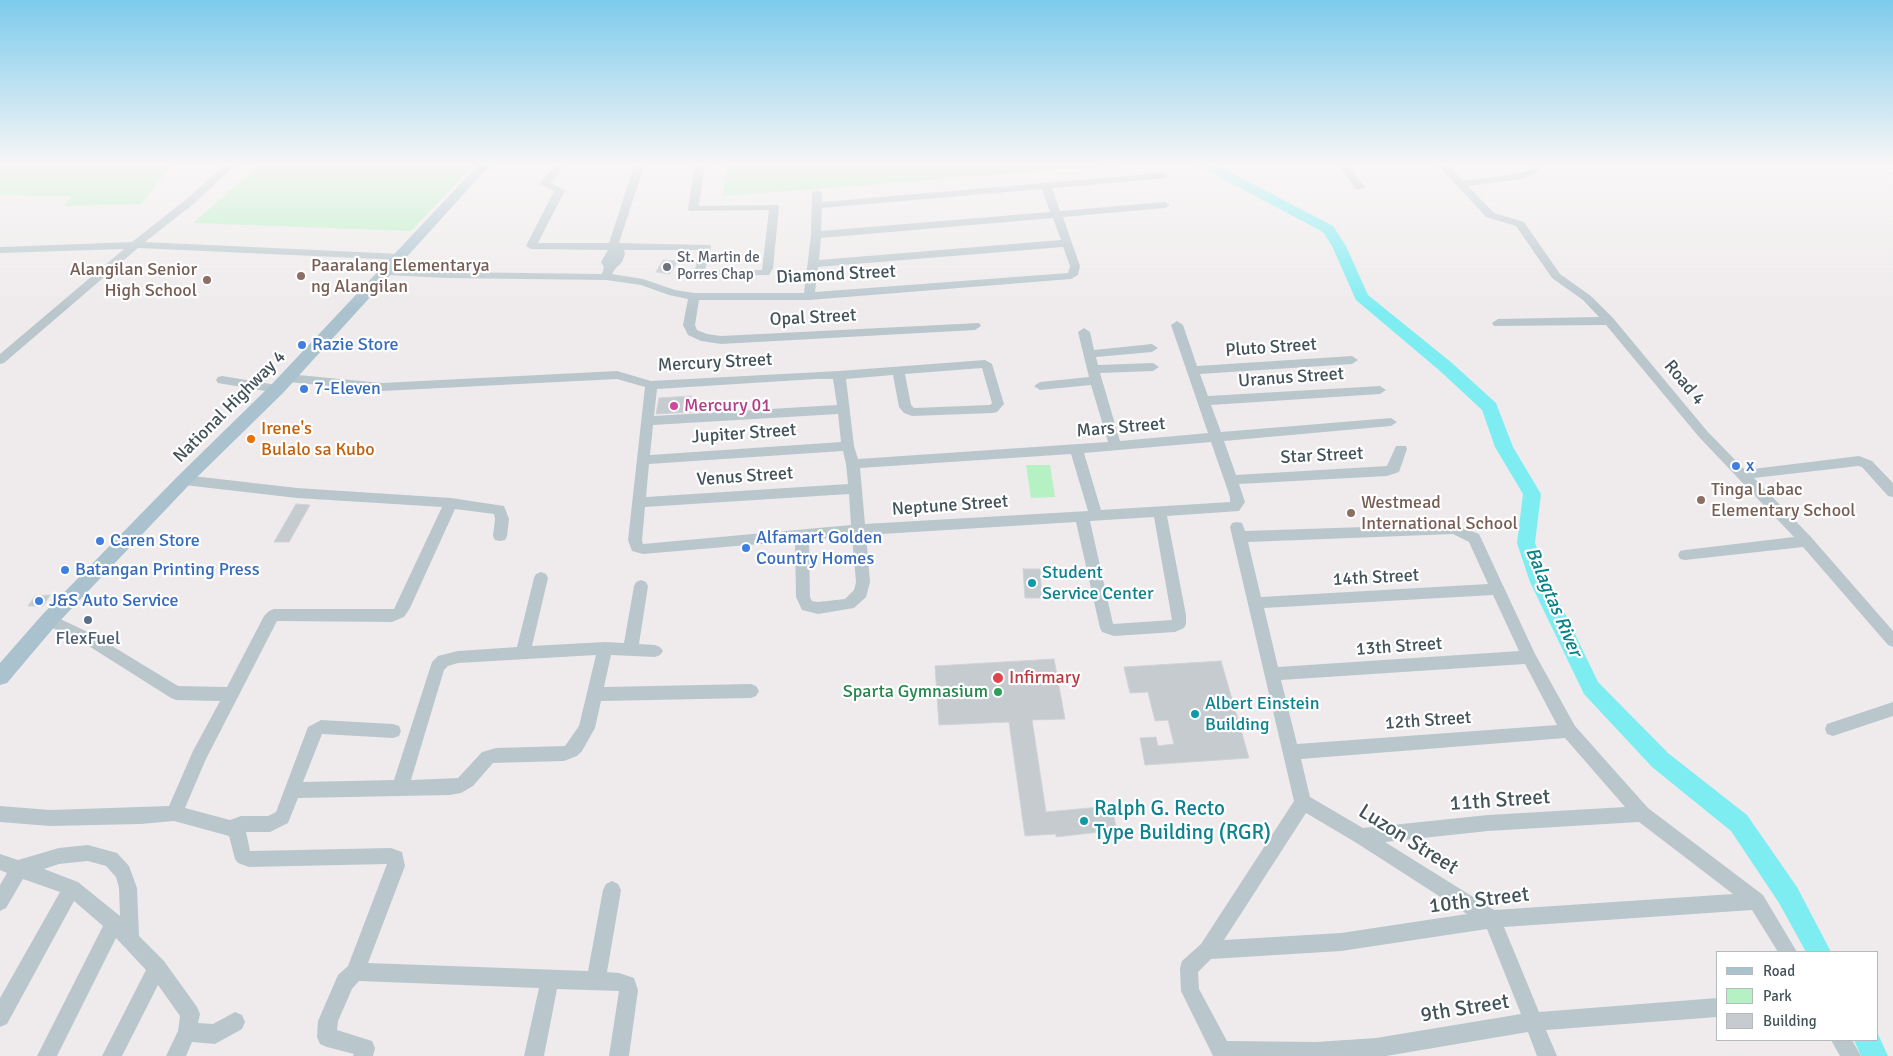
<!DOCTYPE html>
<html>
<head>
<meta charset="utf-8">
<style>
  body { margin:0 }
  #map { position:relative; width:1893px; height:1056px; overflow:hidden; background:#efebec; font-family:Signika,sans-serif }
  canvas { display:block }
  .legend { position:absolute; left:1716px; top:951px; width:162px; height:90px; box-sizing:border-box; background:#fff; border:1px solid #b4babd; margin:0; padding:6px 9px; list-style:none; font-size:15px; color:#43535a }
  .legend li { display:flex; align-items:center; gap:10px; height:25px }
  .legend b { width:25px; border:1px solid #b4babd }
</style>
</head>
<body>
<div id="map">
<canvas width="1893" height="1056"></canvas>
<ul class="legend">
<li><b style="height:6px;background:#a9c2ce"></b>Road</li>
<li><b style="height:14px;background:#b5f1c2"></b>Park</li>
<li><b style="height:14px;background:#c5cbcf"></b>Building</li>
</ul>
</div>
<script>
const g = document.querySelector('canvas').getContext('2d');
g.lineJoin = 'round';
function fill(path, color) {
  g.fillStyle = color;
  g.fill(path, 'evenodd');
}
function shape(rows) {
  const path = new Path2D();
  for (const r of rows) {
    path.moveTo(r[0], r[1]);
    for (let i = 2; i < r.length; i += 2) path.lineTo(r[i], r[i + 1]);
  }
  return path;
}
function trace(path, color, width, dash) {
  g.strokeStyle = color;
  g.lineWidth = width;
  g.lineCap = dash ? 'butt' : 'round';
  g.setLineDash(dash || []);
  g.stroke(path);
}
function drawText(font, color, halo, rows, align = 'center') {
  g.font = font + ' Signika,sans-serif';
  g.lineWidth = 4.5;
  g.setLineDash([]);
  g.textBaseline = 'middle';
  g.strokeStyle = halo;
  g.fillStyle = color;
  for (const [text, x, y, turn = 0] of rows) {
    g.save();
    g.translate(x, y);
    g.rotate((+turn || 0) * Math.PI / 180);
    g.textAlign = isNaN(turn) ? turn : align;
    if (halo) g.strokeText(text, 0, 0);
    g.fillText(text, 0, 0);
    g.restore();
  }
}
fill(shape([
  [0,163,173,163,141,204,63,206,72,196,0,195],
  [262,163,476,163,411,231,193,223],
  [726,163,1152,163,723,196],
  [1026,465,1050,465,1055,497,1031,498]
]), '#b5f1c2');
fill(shape([
  [1197,163,1213,163,1333,226,1346,246,1368,295,1452,363,1496,403,1513,447,1541,494,1535,543,1550,582,1598,682,1668,753,1747,815,1797,887,1831,952,1806,952,1779,903,1731,831,1652,767,1584,694,1530,582,1517,543,1523,494,1495,447,1482,410,1440,371,1356,300,1332,246,1323,232,1199,166,1197,163],
  [1877,1032,1888,1056,1861,1056,1854,1040,1877,1040,1877,1032]
]), '#7eedf2');
const building = shape([
  [366,260,380,261,369,272,356,270,366,260],
  [663,260,678,261,670,274,656,272,663,260],
  [691,396,691,412,656,414,659,398,691,396],
  [296,504,310,505,289,542,274,542,296,504],
  [1023,569,1040,569,1042,598,1025,598,1023,569],
  [50,595,43,606,28,606,35,596,50,595],
  [1054,659,1065,719,1032,720,1046,812,1111,806,1117,830,1056,837,1056,834,1025,836,1009,722,939,725,935,666,1054,659],
  [1221,661,1249,758,1145,765,1140,738,1156,737,1158,746,1174,744,1168,720,1155,721,1148,692,1130,693,1124,667,1221,661]
]);
fill(building, '#c5cbcf');
trace(building, '#cfd3d8', 1);
fill(shape([
  [227,163,237,163,196,202,145,242,401,254,406,257,401,260,138,248,4,363,0,364,0,354,124,249,0,253,0,247,132,242,188,198,227,163],
  [556,163,566,163,551,183,565,190,538,243,609,243,635,163,645,163,619,243,710,245,711,247,705,270,762,270,769,210,689,211,688,209,695,163,705,163,699,206,778,205,779,207,773,268,769,275,699,276,694,273,700,250,624,250,625,254,622,262,615,269,612,274,643,279,675,290,694,293,804,293,811,235,812,193,817,190,822,193,822,202,1162,173,1167,176,1166,178,1052,188,1060,211,1165,202,1170,205,1165,208,1063,217,1080,266,1078,275,1071,279,809,300,699,300,695,325,697,330,707,334,721,336,979,323,981,326,975,330,721,344,701,341,688,335,683,325,688,299,669,295,641,285,606,280,446,278,387,275,382,272,387,269,446,272,602,274,604,267,601,262,608,250,531,249,526,246,554,191,540,184,556,163],
  [1042,189,1050,212,821,231,822,208,1042,189],
  [1053,218,1061,240,819,260,821,238,1053,218],
  [1063,247,1070,266,1068,273,815,292,818,267,1063,247],
  [1336,163,1346,163,1365,187,1364,189,1356,189,1336,163],
  [1436,163,1446,163,1463,181,1517,174,1527,171,1533,165,1539,165,1541,167,1533,175,1522,179,1468,186,1494,213,1524,222,1560,274,1591,296,1613,318,1707,431,1745,470,1859,456,1872,461,1893,483,1893,497,1888,496,1862,467,1858,466,1754,478,1811,537,1893,631,1893,647,1888,645,1803,547,1685,560,1680,559,1678,555,1680,551,1685,550,1794,537,1699,437,1606,325,1494,326,1492,323,1498,319,1599,317,1583,300,1552,278,1516,226,1486,217,1436,163],
  [1177,321,1183,325,1197,366,1352,356,1358,360,1352,364,1200,374,1208,396,1380,386,1386,390,1380,394,1211,405,1221,432,1391,418,1397,422,1391,426,1224,441,1236,475,1387,466,1396,446,1406,446,1407,449,1399,472,1387,476,1239,484,1245,502,1239,511,1167,516,1186,615,1186,624,1184,628,1175,632,1114,636,1102,632,1100,628,1076,522,866,535,870,582,866,597,854,608,818,614,802,610,796,597,795,541,643,554,632,551,628,540,645,387,617,379,382,391,288,382,282,378,288,374,382,383,617,371,651,381,839,371,985,360,992,364,1004,404,997,412,993,413,912,416,904,413,899,407,893,375,846,379,854,446,858,459,1108,442,1091,385,1040,390,1034,386,1040,382,1089,377,1078,332,1084,328,1090,332,1094,350,1152,344,1158,348,1152,352,1096,357,1098,365,1153,363,1159,367,1153,371,1100,373,1120,441,1208,433,1171,325,1177,321],
  [982,368,992,403,990,405,914,408,911,405,905,374,982,368],
  [816,379,833,379,837,405,654,416,657,389,816,379],
  [838,414,841,442,650,455,653,425,838,414],
  [1211,442,1230,497,1230,502,1101,510,1084,453,1211,442],
  [843,451,846,464,848,484,646,497,649,464,843,451],
  [1071,454,1088,511,865,524,860,468,1071,454],
  [849,494,851,525,643,544,642,540,645,507,849,494],
  [1154,517,1172,620,1113,624,1090,521,1154,517],
  [852,536,856,582,854,590,845,599,818,602,812,601,810,597,809,540,852,536],
  [222,376,277,385,283,389,277,393,218,383,216,380,218,377,222,376],
  [184,475,297,488,451,498,504,506,509,519,507,536,505,540,500,541,495,540,493,536,495,519,494,514,455,509,410,608,404,617,392,622,277,621,206,759,185,808,230,820,241,816,268,816,276,812,308,727,321,720,393,724,399,726,401,731,399,736,393,738,322,734,303,782,394,780,432,662,438,656,458,651,517,647,534,578,536,574,541,572,546,574,548,578,532,646,605,642,624,643,634,586,636,582,641,580,646,582,648,586,639,644,655,645,660,647,663,651,660,655,655,657,611,655,604,687,751,684,756,686,759,691,756,696,751,698,601,701,595,728,582,751,577,756,564,761,493,763,473,786,461,793,450,795,298,798,288,823,270,832,246,832,250,851,391,848,402,852,405,866,368,963,588,971,603,890,606,884,612,881,618,884,621,890,607,972,619,973,634,978,638,990,629,1056,609,1056,619,991,557,989,544,1056,524,1056,539,988,359,981,352,989,338,1021,337,1030,372,1041,375,1048,373,1056,353,1056,354,1054,327,1047,320,1044,317,1037,318,1021,338,975,348,966,387,864,249,867,238,863,235,859,229,836,174,821,141,824,50,826,0,822,0,806,50,810,169,806,193,751,220,701,176,700,171,698,84,643,44,624,42,620,44,616,49,614,54,616,94,635,178,686,227,687,264,616,269,611,274,609,394,609,442,507,297,498,184,485,179,483,177,480,179,477,184,475],
  [596,655,579,726,565,746,496,748,482,752,458,778,411,780,444,670,448,666,458,663,596,655],
  [1237,522,1242,523,1245,531,1454,524,1479,534,1535,654,1575,726,1648,808,1763,895,1797,952,1778,952,1752,910,1504,927,1539,1012,1717,998,1717,1017,1546,1030,1557,1056,1537,1056,1528,1032,1386,1056,1213,1056,1181,991,1180,968,1182,961,1201,944,1294,801,1230,527,1232,523,1237,522],
  [1453,534,1469,542,1488,584,1261,597,1248,542,1453,534],
  [1493,595,1519,651,1278,667,1264,608,1493,595],
  [1525,664,1557,725,1297,744,1281,680,1525,664],
  [1565,738,1625,807,1488,815,1363,828,1310,797,1301,759,1565,738],
  [1306,813,1355,842,1467,914,1341,933,1224,940,1306,813],
  [1639,822,1733,894,1494,910,1385,842,1488,831,1639,822],
  [1487,929,1521,1014,1376,1038,1316,1042,1227,1041,1199,989,1198,972,1211,959,1341,951,1487,929],
  [1893,702,1893,716,1833,736,1827,734,1825,729,1827,724,1893,702],
  [88,845,117,853,129,866,137,888,139,936,164,961,197,1007,200,1014,198,1023,213,1024,235,1012,242,1015,245,1022,242,1029,215,1044,192,1042,186,1056,166,1056,178,1031,180,1016,158,985,122,1056,102,1056,146,970,116,938,57,1056,37,1056,103,926,74,901,7,1024,0,1027,0,998,60,892,23,879,6,908,0,911,0,885,7,873,0,870,0,854,18,860,59,848,88,845],
  [88,861,106,866,116,877,119,888,120,916,78,882,44,869,59,864,88,861],
  [1831,1040,1852,1040,1861,1056,1840,1056,1831,1040]
]), '#b9c7cd');
fill(shape([
  [480,163,492,163,283,393,190,484,56,625,7,683,0,685,0,663,42,615,178,476,271,385,480,163]
]), '#a9c2ce');
const sky = g.createLinearGradient(0, 0, 0, 310);
sky.addColorStop(0, '#7dcbec');
sky.addColorStop(0.53, '#f8f6f6');
sky.addColorStop(1, '#f8f6f600');
g.fillStyle = sky;
g.fillRect(0, 0, 1893, 310);
for (const [x, y, r, color] of [
  [667,267,5,"#6b7280"],
  [301,276,5,"#8d6e63"],
  [207,280,5,"#8d6e63"],
  [302,345,5,"#3f7fe0"],
  [304,389,5,"#3f7fe0"],
  [674,406,5,"#d1479c"],
  [251,439,5,"#e8710a"],
  [1736,466,5,"#3f7fe0"],
  [1701,500,5,"#8d6e63"],
  [1351,513,5,"#8d6e63"],
  [100,541,5,"#3f7fe0"],
  [746,548,5,"#3f7fe0"],
  [65,570,5,"#3f7fe0"],
  [1032,583,5,"#0f9aa8"],
  [39,601,5,"#3f7fe0"],
  [88,620,5,"#5c6f8a"],
  [998,678,6,"#e0444e"],
  [998,692,5,"#2e9e5b"],
  [1195,714,5,"#0f9aa8"],
  [1084,821,5,"#0f9aa8"]
]) {
  const dot = new Path2D();
  dot.arc(x, y, r, 0, 2 * Math.PI);
  g.fillStyle = color;
  g.fill(dot);
  trace(dot, '#fff', 2);
}
drawText('15px', '#5b616d', '#fff', [
  ["St. Martin de",677,258],
  ["Porres Chap",677,275]
], 'left');
drawText('18px', '#785e54', '#fff', [
  ["Paaralang Elementarya",311,266],
  ["ng Alangilan",311,287],
  ["Alangilan Senior",197,270,"right"],
  ["High School",197,291,"right"],
  ["Tinga Labac",1711,490],
  ["Elementary School",1711,511],
  ["Westmead",1361,503],
  ["International School",1361,524]
], 'left');
drawText('18px', '#43535a', '#fff', [
  ["Diamond Street",836,275,-3],
  ["Opal Street",813,318,-3],
  ["Pluto Street",1271,348,-4],
  ["Mercury Street",715,363,-3],
  ["Uranus Street",1291,378,-4],
  ["Road 4",1684,383,50],
  ["National Highway 4",230,407,-45],
  ["Mars Street",1121,428,-5],
  ["Jupiter Street",744,434,-4],
  ["Star Street",1322,456,-3],
  ["Venus Street",745,477,-4],
  ["Neptune Street",950,506,-4],
  ["14th Street",1376,578,-3],
  ["13th Street",1399,647,-4],
  ["12th Street",1428,721,-4]
]);
drawText('18px', '#366cbe', '#fff', [
  ["Razie Store",312,345],
  ["7-Eleven",314,389],
  ["x",1746,466],
  ["Alfamart Golden",756,538],
  ["Country Homes",756,559],
  ["Caren Store",110,541],
  ["Batangan Printing Press",75,570],
  ["J&S Auto Service",49,601]
], 'left');
drawText('18px', '#b23c85', '#fff', [
  ["Mercury 01",684,406]
], 'left');
drawText('18px', '#c56008', '#fff', [
  ["Irene's",261,429],
  ["Bulalo sa Kubo",261,450]
], 'left');
drawText('18px', '#0d838f', '#fff', [
  ["Student",1042,573],
  ["Service Center",1042,594],
  ["Albert Einstein",1205,704],
  ["Building",1205,725]
], 'left');
drawText('18px', '#4e5e75', '#fff', [
  ["FlexFuel",88,639]
]);
drawText('18px', '#be3a42', '#fff', [
  ["Infirmary",1009,678]
], 'left');
drawText('18px', '#27864d', '#fff', [
  ["Sparta Gymnasium",988,692]
], 'right');
drawText('italic 19px', '#068288', '#fff', [
  ["Balagtas River",1553,602,67]
]);
drawText('21px', '#43535a', '#fff', [
  ["11th Street",1500,801,-4],
  ["Luzon Street",1408,840,32],
  ["10th Street",1479,901,-7],
  ["9th Street",1465,1009,-9]
]);
drawText('21px', '#0d838f', '#fff', [
  ["Ralph G. Recto",1094,809],
  ["Type Building (RGR)",1094,833]
], 'left');
</script>
</body>
</html>
